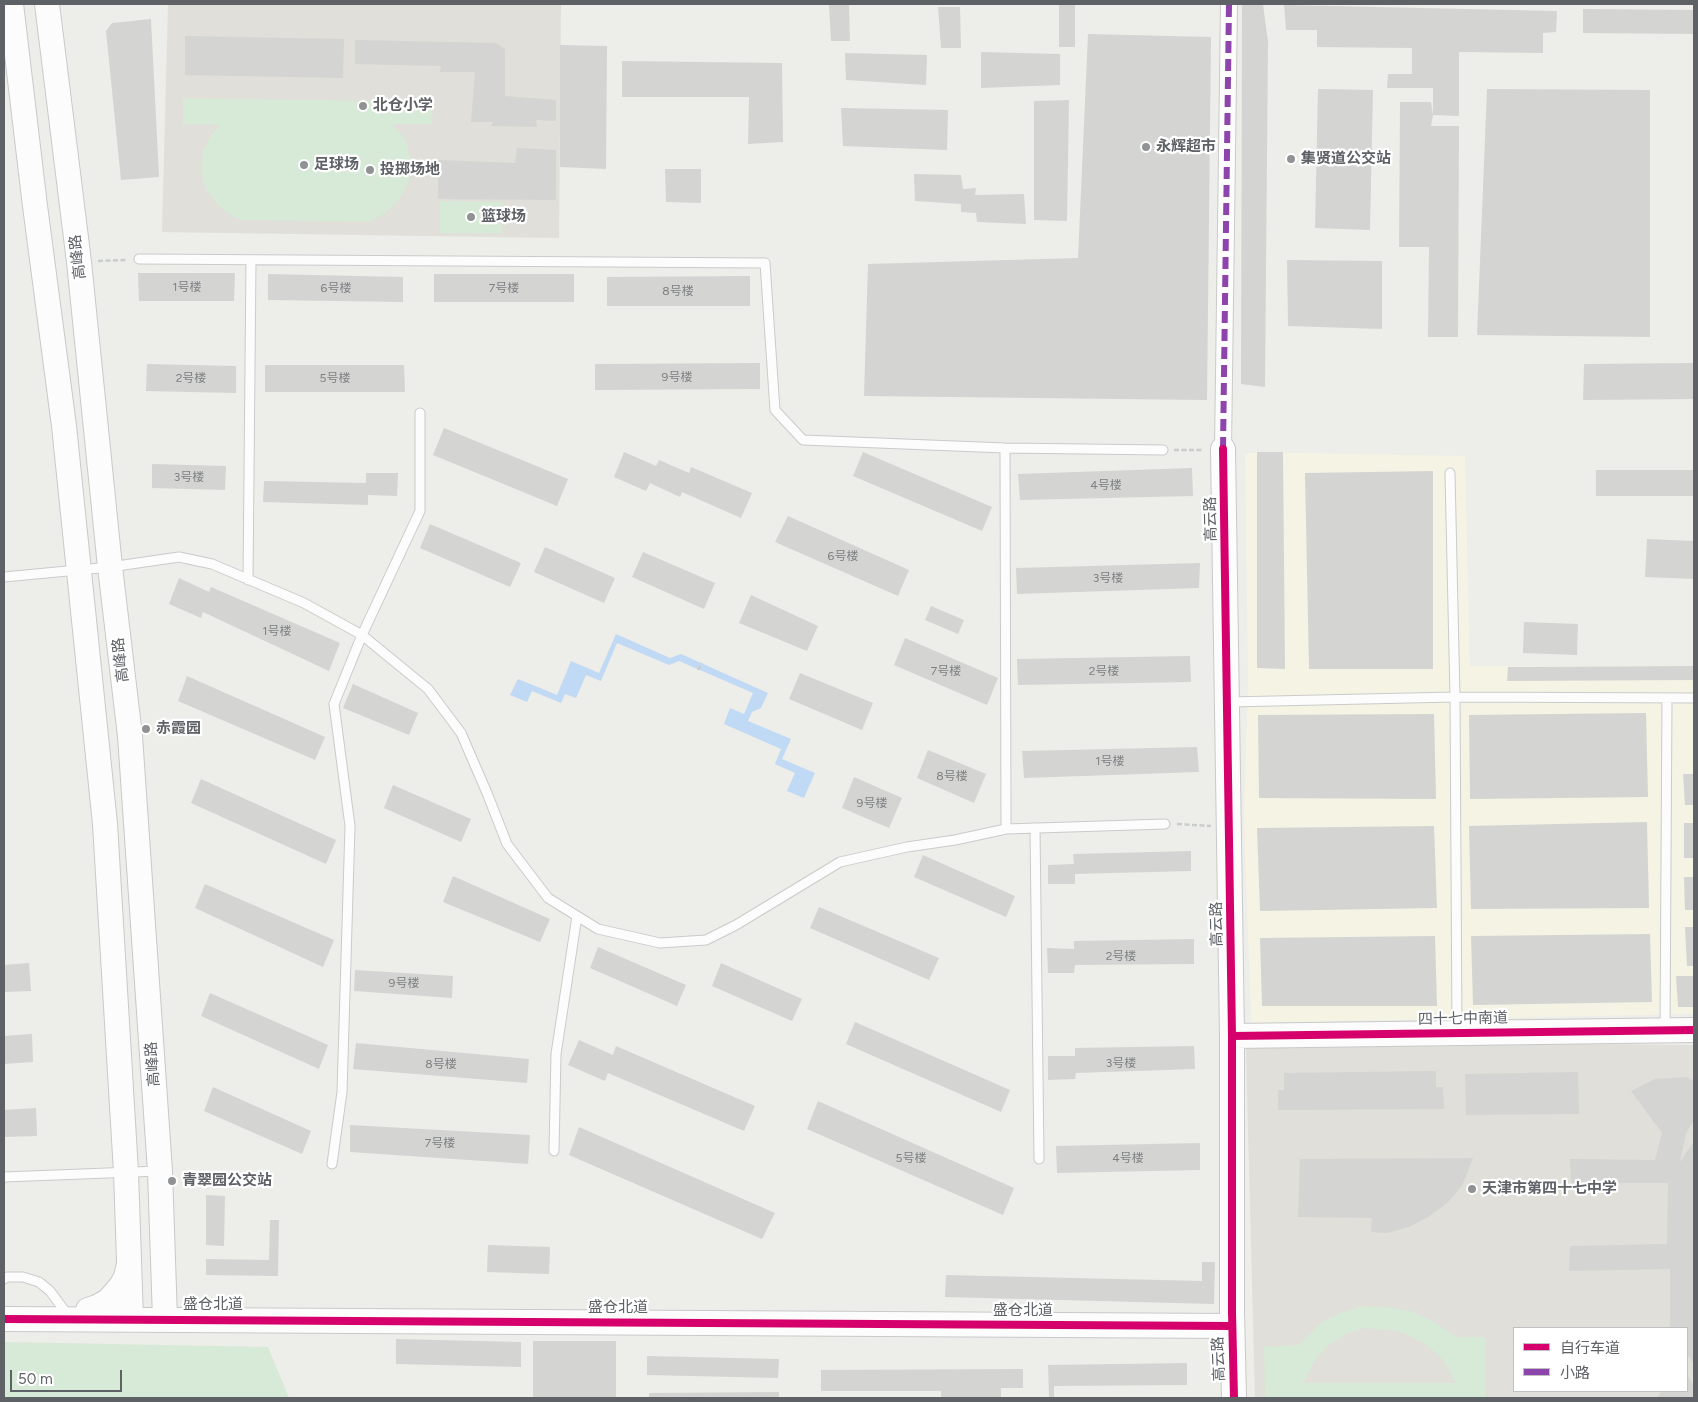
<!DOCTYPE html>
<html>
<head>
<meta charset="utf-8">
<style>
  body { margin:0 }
  #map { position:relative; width:1698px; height:1402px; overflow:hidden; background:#edede9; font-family:Figtree,"Noto Sans SC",sans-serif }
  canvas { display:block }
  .frame { position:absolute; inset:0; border:5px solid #5e6166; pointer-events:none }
  .legend { position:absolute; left:1513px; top:1327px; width:175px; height:65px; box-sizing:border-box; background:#fff; border:1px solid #bfc0c2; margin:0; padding:6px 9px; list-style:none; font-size:15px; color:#5e6166 }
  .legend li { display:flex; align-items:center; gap:10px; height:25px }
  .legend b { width:25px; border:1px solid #bfc0c2 }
  .scale { position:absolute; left:10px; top:1370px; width:112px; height:22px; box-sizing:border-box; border:2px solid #5e6166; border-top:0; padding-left:6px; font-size:15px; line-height:18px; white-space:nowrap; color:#5e6166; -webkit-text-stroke:4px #fff; paint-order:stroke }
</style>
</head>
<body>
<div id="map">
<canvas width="1698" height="1402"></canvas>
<div class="frame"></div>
<ul class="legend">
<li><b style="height:6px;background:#d6006c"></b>自行车道</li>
<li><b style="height:6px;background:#8e44ad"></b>小路</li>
</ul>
<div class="scale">50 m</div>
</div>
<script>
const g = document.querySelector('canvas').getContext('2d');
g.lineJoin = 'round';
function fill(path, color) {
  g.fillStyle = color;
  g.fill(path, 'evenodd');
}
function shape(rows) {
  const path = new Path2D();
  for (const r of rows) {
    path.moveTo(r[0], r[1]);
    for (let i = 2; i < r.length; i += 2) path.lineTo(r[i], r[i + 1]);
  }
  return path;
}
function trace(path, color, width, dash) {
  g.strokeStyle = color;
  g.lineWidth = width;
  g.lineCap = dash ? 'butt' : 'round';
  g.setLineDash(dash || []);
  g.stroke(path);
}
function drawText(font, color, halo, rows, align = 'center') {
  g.font = font + ' Figtree,"Noto Sans SC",sans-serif';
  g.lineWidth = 4.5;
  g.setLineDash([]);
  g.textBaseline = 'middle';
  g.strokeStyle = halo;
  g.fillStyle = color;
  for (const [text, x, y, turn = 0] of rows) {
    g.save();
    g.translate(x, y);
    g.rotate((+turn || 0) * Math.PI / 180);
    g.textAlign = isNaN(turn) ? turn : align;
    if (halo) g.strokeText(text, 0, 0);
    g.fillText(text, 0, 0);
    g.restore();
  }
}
fill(shape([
  [1257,452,1465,456,1470,666,1694,666,1694,1014,1251,1023,1244,817,1248,678,1245,454]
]), '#f5f3e4');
fill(shape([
  [168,4,561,4,559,238,162,232],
  [1257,1041,1694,1045,1694,1398,1255,1398,1246,1050,1250,1044],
  [1514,1328,1687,1328,1687,1391,1514,1391]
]), '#e0dfd9');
fill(shape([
  [183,98,433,102,432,124,392,124,403,136,407,144,411,162,409,179,406,188,397,202,384,214,368,222,242,220,233,217,219,206,207,191,203,180,201,170,203,151,211,135,220,125,183,124],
  [440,201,503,202,502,233,440,233],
  [1363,1306,1386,1307,1411,1311,1433,1321,1456,1337,1485,1337,1485,1398,1265,1398,1264,1347,1299,1345,1322,1322,1338,1314],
  [1364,1328,1399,1331,1423,1343,1436,1353,1446,1364,1456,1383,1303,1383,1316,1358,1329,1345,1348,1333],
  [4,1342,268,1347,289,1398,4,1398]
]), '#d7e9d7');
fill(shape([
  [616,634,670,658,681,654,768,693,761,708,752,712,748,721,791,739,782,759,815,773,804,798,787,791,795,773,775,764,781,749,724,724,730,708,744,714,753,693,679,661,669,665,617,643,601,681,586,675,576,698,565,694,561,703,532,691,527,702,510,695,518,679,557,695,571,661,599,673]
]), '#c0d9f4');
fill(shape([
  [1075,4,1075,47,1059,47,1059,5],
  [1242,4,1263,4,1268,42,1265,387,1241,384],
  [829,5,849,5,850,41,831,41],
  [1284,5,1557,11,1556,32,1543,33,1543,53,1459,52,1459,116,1433,115,1433,88,1387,88,1388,74,1412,74,1412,48,1317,47,1317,30,1286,30],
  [938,7,960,7,961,48,941,48],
  [1583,9,1694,10,1694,34,1583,33],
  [151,19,159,177,121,180,106,31,112,23],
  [1088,34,1211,37,1207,400,864,396,868,264,1078,258],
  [185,36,344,39,343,78,185,75],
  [355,40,496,43,505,49,505,96,556,100,556,121,536,120,537,127,491,126,493,122,471,122,475,72,440,72,441,66,355,64],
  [560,45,607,46,606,169,560,167],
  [981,52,1060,54,1060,85,981,88],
  [845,53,927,55,926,85,846,80],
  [622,61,782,63,783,142,748,144,749,97,622,97],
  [1318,89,1373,90,1370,230,1315,228],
  [1487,89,1650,90,1650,337,1477,335],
  [1069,100,1067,221,1034,220,1034,101],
  [1400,102,1431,102,1433,115,1431,126,1459,126,1458,337,1428,337,1429,247,1399,247],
  [841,108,948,110,947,150,843,146],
  [517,148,556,150,556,200,438,199,438,160,515,163],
  [665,169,701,169,701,203,666,202],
  [914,174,961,175,963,189,976,188,975,195,1024,194,1026,224,977,222,976,213,961,212,961,204,915,201],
  [1287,260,1382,261,1382,329,1288,326],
  [138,273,235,273,234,301,139,301],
  [268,274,403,277,403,302,268,300],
  [434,274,574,274,574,302,434,302],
  [750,276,750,306,607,306,607,277],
  [760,363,760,389,595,390,595,364],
  [1694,363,1694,399,1583,400,1584,364],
  [147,364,236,366,236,393,146,391],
  [265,365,404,365,405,392,265,392],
  [444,428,568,479,557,506,433,455],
  [624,452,656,466,659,460,689,473,691,467,752,493,741,518,682,492,680,497,650,483,646,491,614,477],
  [863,452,992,507,982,531,853,476],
  [1257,452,1283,452,1285,669,1257,668],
  [152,464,226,466,225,490,152,488],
  [1192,468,1193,496,1020,500,1018,474],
  [1596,470,1694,470,1694,496,1596,496],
  [1433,471,1433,669,1309,669,1305,473],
  [366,473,398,473,397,496,368,495,368,505,263,502,264,481,366,483],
  [788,516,909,570,898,596,775,542],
  [430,524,521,563,510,587,420,548],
  [1647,539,1694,541,1694,579,1645,577],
  [545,547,615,578,604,603,534,572],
  [643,552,715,583,704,609,632,577],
  [1200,563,1199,588,1017,594,1016,568],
  [179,578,209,592,211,587,340,643,329,671,203,612,201,618,169,604],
  [751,595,818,626,807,651,739,623],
  [931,606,964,620,958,634,925,620],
  [1524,622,1578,624,1577,655,1523,653],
  [905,638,998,678,987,705,894,665],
  [1190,656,1191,682,1018,685,1017,659],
  [1694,666,1694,680,1507,681,1508,667],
  [800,673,873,703,862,730,789,699],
  [187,676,325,737,315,760,178,701],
  [353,684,418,713,409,735,343,708],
  [1646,713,1648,797,1470,799,1469,715],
  [1434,714,1436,799,1259,798,1258,715],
  [1197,747,1199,772,1024,778,1022,751],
  [928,750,986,774,974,803,917,778],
  [1683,774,1694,774,1694,805,1685,805],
  [854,777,902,798,889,828,842,808],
  [201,779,336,840,326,864,191,803],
  [393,785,471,819,461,842,384,808],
  [1647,822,1649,908,1471,909,1469,826],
  [1684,823,1694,823,1694,858,1684,858],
  [1434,826,1437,908,1260,911,1257,828],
  [1191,851,1191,871,1075,874,1075,884,1048,884,1048,865,1074,864,1073,854],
  [923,855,1015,896,1006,917,914,877],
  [453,876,550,919,540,942,443,902],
  [1684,877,1694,877,1694,910,1685,910],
  [205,884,334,940,323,967,195,908],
  [819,907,939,958,929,980,810,928],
  [1685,927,1694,927,1694,966,1687,966],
  [1650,934,1652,1002,1473,1005,1471,936],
  [1435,936,1437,1006,1262,1006,1260,938],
  [1194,939,1194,964,1075,965,1074,973,1048,973,1047,948,1074,949,1074,941],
  [598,947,686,985,677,1006,590,968],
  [29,963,31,991,4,992,4,965],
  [721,963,802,999,792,1021,712,986],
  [355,970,453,976,452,998,354,991],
  [1676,976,1694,976,1694,1007,1678,1007],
  [210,993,328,1045,319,1069,201,1016],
  [855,1022,1010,1090,1001,1112,846,1044],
  [32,1034,33,1062,4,1064,4,1036],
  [579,1040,613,1055,616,1046,755,1106,744,1131,608,1073,605,1081,568,1065],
  [356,1043,529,1059,527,1083,353,1069],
  [1194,1046,1195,1069,1076,1073,1075,1079,1048,1080,1048,1056,1075,1056,1075,1048],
  [1436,1071,1436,1087,1443,1087,1444,1109,1278,1110,1278,1090,1284,1090,1284,1073],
  [1578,1072,1579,1114,1466,1115,1465,1074],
  [1686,1077,1694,1081,1694,1120,1686,1133,1680,1162,1694,1141,1694,1364,1687,1354,1687,1328,1670,1328,1670,1269,1569,1271,1570,1246,1667,1244,1668,1183,1571,1183,1570,1159,1655,1160,1662,1133,1631,1091,1655,1079],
  [213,1087,311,1131,302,1154,204,1111],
  [818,1101,1014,1188,1003,1215,807,1129],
  [36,1108,37,1136,4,1137,4,1110],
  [350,1125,530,1135,528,1164,350,1152],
  [579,1127,775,1213,762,1239,569,1155],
  [1200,1143,1200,1170,1057,1173,1056,1146],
  [1473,1158,1462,1186,1447,1203,1428,1217,1409,1227,1387,1233,1371,1232,1372,1218,1298,1217,1300,1159],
  [206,1195,225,1196,224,1246,206,1245],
  [270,1220,279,1220,278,1276,206,1275,206,1259,269,1260],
  [488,1245,550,1247,549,1274,487,1272],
  [1202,1262,1215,1262,1214,1304,945,1297,946,1275,1202,1281],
  [396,1339,521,1342,521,1367,396,1364],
  [533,1341,616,1341,616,1398,533,1398],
  [647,1356,779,1359,778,1378,647,1375],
  [1187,1363,1187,1385,1054,1386,1054,1398,1049,1398,1048,1365],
  [1023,1369,1023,1388,1001,1388,1001,1398,941,1398,941,1391,821,1391,821,1370],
  [1687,1374,1694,1387,1694,1398,1657,1398,1662,1391,1687,1391],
  [779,1392,779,1398,649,1398,649,1393]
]), '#d4d4d2');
const lane = shape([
  [139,259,765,263,775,410,803,440,1005,448,1163,450],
  [1005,448,1006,829],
  [1450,473,1455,697,1457,1033],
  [4,577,110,567,179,557,212,564,304,603,362,635,428,689,461,733,487,793,507,844,548,898,598,929,660,943,706,940,736,925,840,862,907,847,955,840,1006,829,1165,824],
  [248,580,251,260],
  [1228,702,1455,697,1694,698],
  [1035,828,1039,1159],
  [1665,1030,1667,698],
  [554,1151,556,1054,577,916],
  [332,1164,342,1092,350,826,334,704,362,635,420,511,420,413],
  [4,1177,159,1171],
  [4,1279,7,1277,23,1277,39,1282,50,1291,64,1310]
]);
const street = shape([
  [1223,449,1229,4]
]);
const secondary = shape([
  [11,4,35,206,64,426,105,824,126,1172,131,1319],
  [47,4,79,262,110,567,130,736,160,1171,165,1319],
  [1223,449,1232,1036,1232,1312,1234,1398],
  [1232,1036,1694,1030],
  [88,1310,97,1307,108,1301,121,1286,126,1277,128,1268],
  [4,1319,1232,1326]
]);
trace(lane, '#cacbca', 11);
trace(street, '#cacbca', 18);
trace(secondary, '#c9c9c9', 26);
trace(shape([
  [98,261,128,260],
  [1174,450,1204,450],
  [698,670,702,663],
  [1177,824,1211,826]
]), '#c9cecb', 2.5, [5, 2.5]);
trace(lane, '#fcfcfc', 9);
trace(street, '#fcfcfc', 16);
trace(secondary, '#fcfcfc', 24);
trace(shape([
  [1223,449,1229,4]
]), '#8e44ad', 6, [12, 6]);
trace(shape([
  [1223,449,1232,1036,1232,1312,1234,1398],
  [1232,1036,1694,1030],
  [4,1319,1232,1326]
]), '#d6006c', 8);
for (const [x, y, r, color] of [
  [363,106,5,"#909294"],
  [1146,147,5,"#909294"],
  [1291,159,5,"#909294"],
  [304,165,5,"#909294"],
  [370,170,5,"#909294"],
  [471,217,5,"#909294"],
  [146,729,5,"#909294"],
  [172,1181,5,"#909294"],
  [1472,1189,5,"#909294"]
]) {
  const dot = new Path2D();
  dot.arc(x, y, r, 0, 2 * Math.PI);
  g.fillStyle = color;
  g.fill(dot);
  trace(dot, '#fff', 2);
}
drawText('12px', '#7d7f82', null, [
  ["1号楼",187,287],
  ["6号楼",336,288],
  ["7号楼",504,288],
  ["8号楼",678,291],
  ["9号楼",677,377],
  ["2号楼",191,378],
  ["5号楼",335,378],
  ["3号楼",189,477],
  ["4号楼",1106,485],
  ["6号楼",843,556],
  ["3号楼",1108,578],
  ["1号楼",277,631],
  ["7号楼",946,671],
  ["2号楼",1104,671],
  ["1号楼",1110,761],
  ["8号楼",952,776],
  ["9号楼",872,803],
  ["2号楼",1121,956],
  ["9号楼",404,983],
  ["3号楼",1121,1063],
  ["8号楼",441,1064],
  ["7号楼",440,1143],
  ["5号楼",911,1158],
  ["4号楼",1128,1158]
]);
drawText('bold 15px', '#5e6166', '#fff', [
  ["北仓小学",373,106],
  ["永辉超市",1156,147],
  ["集贤道公交站",1301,159],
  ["足球场",314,165],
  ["投掷场地",380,170],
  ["篮球场",481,217],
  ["赤霞园",156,729],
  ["青翠园公交站",182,1181],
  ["天津市第四十七中学",1482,1189]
], 'left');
drawText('15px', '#5e6166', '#fff', [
  ["高峰路",78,257,-97],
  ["高云路",1211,519,-91],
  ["高峰路",121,660,-97],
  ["高云路",1217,924,-91],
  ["四十七中南道",1463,1019,-1],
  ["高峰路",153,1064,-94],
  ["盛仓北道",213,1305],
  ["盛仓北道",618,1308],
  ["盛仓北道",1023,1311],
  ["高云路",1219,1359,-92]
]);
</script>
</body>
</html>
